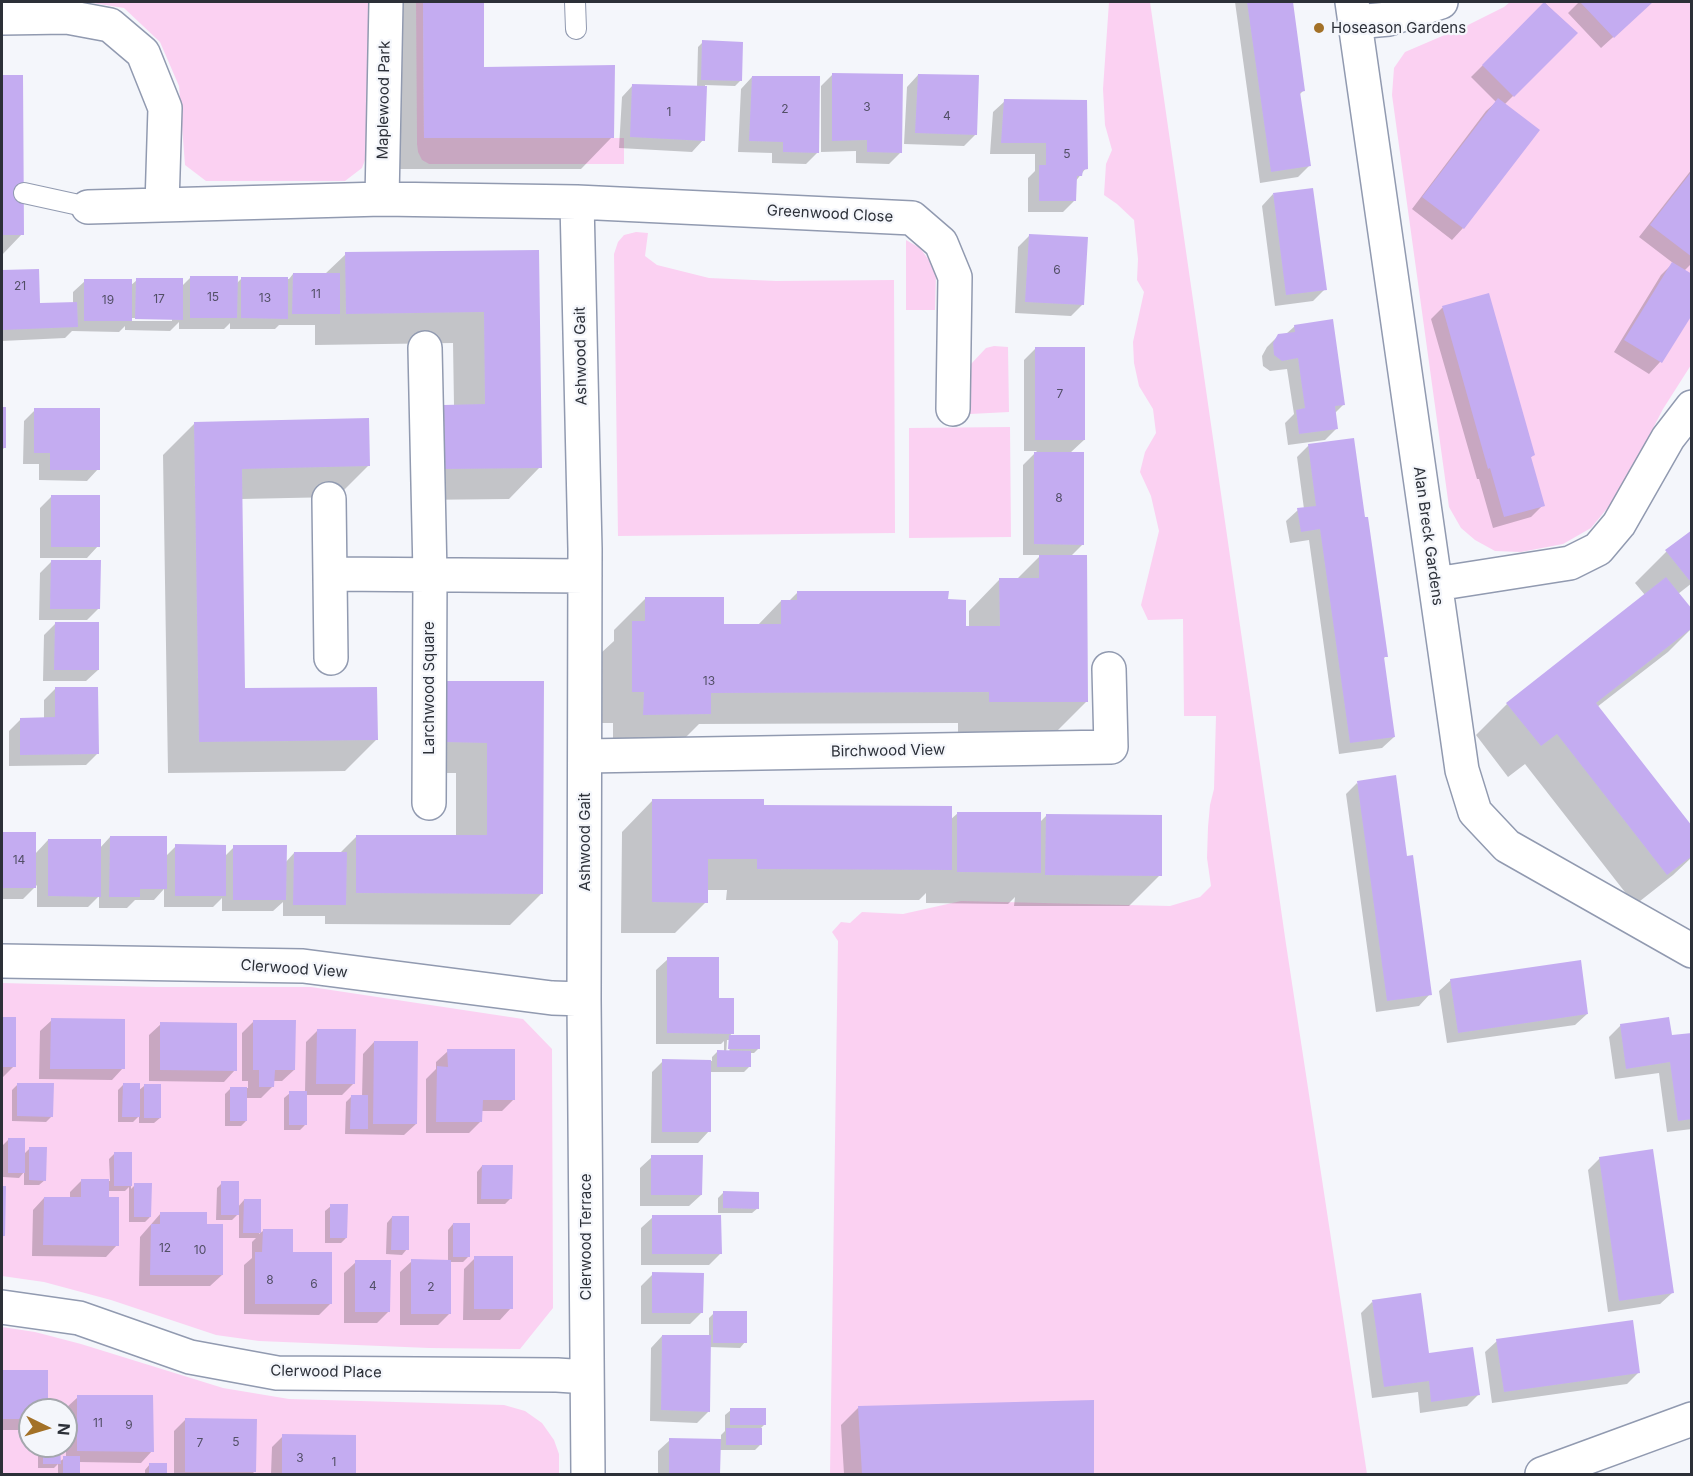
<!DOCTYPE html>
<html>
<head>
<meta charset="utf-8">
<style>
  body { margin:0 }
  #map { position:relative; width:1693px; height:1476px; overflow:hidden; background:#f4f6fb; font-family:Inter,sans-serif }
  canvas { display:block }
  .frame { position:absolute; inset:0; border:3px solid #2c3038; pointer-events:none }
  .north { position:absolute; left:18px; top:1398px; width:60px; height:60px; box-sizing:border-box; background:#f4f6fb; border:2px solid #a4a7ad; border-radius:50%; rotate:95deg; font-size:16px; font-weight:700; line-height:24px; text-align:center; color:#2c3038 }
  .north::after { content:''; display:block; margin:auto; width:21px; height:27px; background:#a37127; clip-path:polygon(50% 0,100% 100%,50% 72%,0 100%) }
</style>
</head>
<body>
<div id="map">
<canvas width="1693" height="1476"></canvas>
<div class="frame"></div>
<div class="north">N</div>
</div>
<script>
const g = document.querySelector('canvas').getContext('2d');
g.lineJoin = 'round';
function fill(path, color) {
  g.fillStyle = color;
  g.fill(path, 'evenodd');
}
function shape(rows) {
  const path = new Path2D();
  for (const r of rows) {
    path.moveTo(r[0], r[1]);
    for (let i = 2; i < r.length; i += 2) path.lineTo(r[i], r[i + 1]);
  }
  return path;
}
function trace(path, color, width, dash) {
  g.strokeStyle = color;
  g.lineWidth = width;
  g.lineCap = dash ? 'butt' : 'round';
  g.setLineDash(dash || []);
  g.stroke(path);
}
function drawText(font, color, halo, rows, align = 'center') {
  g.font = font + ' Inter,sans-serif';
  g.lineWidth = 4.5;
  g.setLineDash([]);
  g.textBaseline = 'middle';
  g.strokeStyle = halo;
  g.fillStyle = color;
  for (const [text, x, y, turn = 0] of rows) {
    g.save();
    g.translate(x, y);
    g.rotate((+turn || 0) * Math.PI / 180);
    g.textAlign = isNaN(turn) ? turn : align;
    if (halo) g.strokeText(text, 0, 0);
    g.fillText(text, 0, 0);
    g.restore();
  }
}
fill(shape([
  [86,2,369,2,371,144,362,168,345,181,206,181,185,165,179,86,160,42,124,8],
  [416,2,423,2,424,138,624,138,624,164,429,164,422,160,418,152,417,144],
  [1109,2,1150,2,1286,944,1367,1474,830,1474,838,941,832,932,841,922,850,923,862,912,903,914,961,901,1170,906,1200,897,1211,886,1207,858,1208,827,1210,805,1214,789,1216,716,1184,716,1183,619,1148,620,1141,605,1159,531,1151,496,1140,472,1145,452,1156,433,1153,409,1139,386,1134,363,1133,342,1144,292,1137,280,1138,259,1134,220,1117,204,1104,195,1106,164,1112,150,1105,125,1103,89],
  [1510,2,1691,2,1691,365,1663,409,1619,494,1591,528,1563,544,1521,552,1495,551,1475,540,1461,528,1449,507,1392,95,1394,68,1405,52,1468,25,1504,7],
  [636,232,648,233,645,256,657,265,709,278,776,281,894,280,895,533,618,536,614,254,618,242,624,235],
  [906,240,920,248,934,267,936,274,935,310,906,310],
  [994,346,1008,347,1009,412,970,414,969,374,971,364,986,348],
  [1010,427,1011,537,909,538,909,428],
  [2,983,156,987,311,987,523,1019,552,1049,553,1308,520,1349,429,1348,259,1341,216,1335,111,1300,44,1282,2,1276],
  [2,1327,35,1332,81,1344,223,1388,289,1399,504,1405,525,1411,542,1423,554,1440,559,1454,559,1474,2,1474],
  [30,1410,66,1410,66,1446,30,1446]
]), '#fbd1f2');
fill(shape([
  [393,2,483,2,482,68,612,137,581,169,393,169],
  [1235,2,1291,2,1303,91,1299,95,1309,166,1298,177,1260,183],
  [1579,2,1652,2,1601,48,1568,13],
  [1545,3,1576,33,1504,105,1538,130,1463,228,1452,240,1412,209,1486,111,1496,102,1471,77],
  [703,42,741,80,735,86,705,85,703,140,692,152,619,148,622,97,633,85,697,87,698,47],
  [833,74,901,152,889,164,856,163,856,151,821,152,821,86],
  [918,75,976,134,964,146,904,144,907,87],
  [2,77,21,77,22,234,2,255],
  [752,77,818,152,806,164,772,163,772,153,738,152,741,89],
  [1005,101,1086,168,1075,182,1074,201,1063,212,1028,212,1028,178,1035,171,1035,154,990,154,993,112],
  [1692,169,1692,263,1684,271,1692,312,1660,362,1649,374,1614,352,1661,275,1673,263,1639,237],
  [1273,194,1325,289,1313,301,1275,306,1262,206],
  [1029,236,1083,304,1071,316,1015,313,1018,247],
  [537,251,540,467,509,499,414,500,413,438,445,406,454,406,453,343,315,345,315,325,279,325,275,329,230,329,230,323,224,329,179,329,179,322,170,331,125,330,125,326,119,332,72,331,65,338,2,341,2,272,38,271,38,304,73,303,73,292,85,281,130,286,137,280,182,286,190,278,236,284,242,278,289,279,293,274,325,274,346,254],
  [128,318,172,318,172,321,128,321],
  [1488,295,1533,455,1529,459,1543,505,1531,517,1493,528,1479,479,1477,479,1431,319,1442,308],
  [1295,326,1344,404,1335,413,1337,428,1325,440,1288,445,1285,423,1294,414,1287,369,1270,371,1263,366,1262,356,1267,347,1279,335,1286,334],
  [1035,349,1084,440,1070,453,1083,544,1070,557,1087,701,1055,733,958,733,958,723,699,724,678,745,613,745,613,723,601,723,601,653,614,641,614,630,645,599,723,626,757,626,781,601,789,601,797,593,947,601,965,628,969,628,969,611,1000,579,1017,579,1041,555,1023,555,1023,465,1037,451,1024,451,1024,360],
  [2,409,5,409,4,448,2,450],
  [35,410,98,469,87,481,39,480,39,464,23,464,24,421],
  [195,423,368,466,337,497,241,499,243,690,377,739,345,771,168,773,163,455],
  [1309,445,1386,656,1383,659,1394,737,1382,748,1339,754,1309,540,1290,543,1286,521,1298,510,1304,509,1297,457],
  [51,497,98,546,87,558,40,558,40,508],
  [1692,532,1692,583,1678,594,1692,628,1668,652,1597,707,1692,828,1692,857,1673,875,1635,905,1525,764,1508,777,1476,735,1507,704,1645,595,1635,583,1666,552],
  [51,562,99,608,87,620,39,620,40,573],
  [55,624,98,670,86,681,43,681,44,635],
  [542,683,541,894,510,925,325,924,325,916,283,916,283,902,273,911,222,911,222,898,213,907,164,907,164,889,154,900,135,900,127,908,99,908,99,896,88,907,37,907,37,885,23,899,2,899,2,833,35,833,35,854,48,840,99,849,110,837,166,856,176,846,225,856,234,847,285,863,294,853,339,854,357,836,456,837,456,773,413,773,413,714],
  [55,689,97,754,86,765,9,766,9,731,21,719,44,719,44,700],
  [1357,783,1405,858,1430,994,1419,1006,1376,1012,1346,794],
  [653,800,763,806,950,820,958,813,1040,822,1046,816,1160,875,1129,906,1014,906,1015,897,1008,904,926,903,926,893,919,900,726,900,727,890,706,890,706,902,675,933,621,933,622,832],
  [668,959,717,1000,732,1033,729,1037,759,1037,759,1048,754,1053,749,1053,749,1067,744,1072,709,1072,709,1131,698,1143,651,1143,652,1072,663,1061,712,1061,712,1057,717,1052,724,1052,724,1041,721,1044,656,1044,656,970],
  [727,1040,730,1040,729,1056,726,1056],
  [1451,980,1587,1014,1575,1025,1447,1043,1439,991],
  [2,1019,15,1019,14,1066,3,1077],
  [52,1020,123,1068,112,1080,39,1079,40,1031],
  [254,1021,294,1070,282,1081,273,1081,273,1086,261,1098,246,1098,246,1121,241,1126,225,1126,225,1094,231,1088,248,1088,248,1081,242,1081,242,1033],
  [161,1024,235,1070,224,1082,149,1081,149,1035],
  [1621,1025,1670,1037,1692,1034,1692,1129,1667,1132,1659,1073,1615,1079,1609,1037],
  [317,1031,354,1083,342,1095,305,1095,305,1125,300,1130,284,1130,284,1098,290,1093,305,1092,306,1042],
  [374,1042,416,1124,404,1135,345,1134,346,1102,351,1097,362,1097,363,1054],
  [448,1051,514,1099,502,1111,481,1111,481,1121,469,1133,426,1133,426,1079,436,1069,436,1062],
  [18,1084,52,1116,46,1122,12,1121,12,1090],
  [123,1085,138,1091,144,1086,160,1118,154,1123,139,1123,139,1116,133,1122,118,1122,118,1090],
  [8,1140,24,1154,30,1148,45,1180,39,1185,24,1185,24,1172,19,1178,3,1177,3,1145],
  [115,1153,130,1154,131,1189,135,1185,150,1217,145,1222,129,1222,129,1187,125,1191,108,1191,117,1245,106,1257,32,1256,33,1210,44,1198,70,1199,70,1192,82,1180,110,1181,109,1159],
  [652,1157,701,1195,689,1206,640,1206,640,1168],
  [1600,1158,1672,1293,1660,1304,1608,1312,1588,1170],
  [482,1166,511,1198,505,1204,477,1204,477,1172],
  [222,1183,237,1208,244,1200,259,1201,259,1234,263,1231,292,1254,331,1303,319,1315,244,1314,244,1265,252,1258,252,1242,256,1238,239,1238,239,1213,232,1220,216,1220,217,1188],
  [2,1187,5,1187,4,1235,2,1238],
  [723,1193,758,1208,752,1213,718,1213,718,1198],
  [331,1206,346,1238,341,1243,325,1243,325,1211],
  [161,1213,205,1226,222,1275,210,1286,139,1286,140,1237],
  [392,1217,407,1249,402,1255,386,1254,387,1223],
  [653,1217,720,1254,709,1265,641,1265,641,1228],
  [453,1224,468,1257,463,1262,450,1262,450,1313,438,1325,400,1325,400,1272,412,1261,448,1261,448,1230],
  [475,1258,511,1308,500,1320,463,1320,464,1269],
  [356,1262,389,1311,377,1323,344,1323,344,1273],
  [653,1274,702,1312,690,1324,641,1324,641,1286],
  [1372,1302,1428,1355,1478,1395,1467,1406,1420,1413,1418,1392,1372,1398,1361,1313],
  [714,1313,745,1342,740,1348,709,1347,709,1411,697,1423,650,1421,651,1348,662,1336,709,1336,709,1318],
  [1497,1341,1638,1373,1627,1384,1492,1403,1485,1352],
  [2,1372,46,1372,47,1410,30,1410,30,1430,2,1430],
  [78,1397,152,1451,141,1463,79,1462,79,1474,58,1474,58,1464,54,1468,38,1468,38,1446,59,1446,59,1462,66,1457,66,1408],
  [1092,1402,1093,1474,844,1474,841,1425,858,1408],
  [731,1410,764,1425,760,1429,760,1445,755,1450,719,1450,719,1474,658,1474,658,1451,670,1440,721,1440,721,1435,725,1431,725,1415],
  [185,1420,255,1471,252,1474,174,1474,174,1431],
  [283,1436,355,1436,354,1474,271,1474,272,1447],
  [150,1464,166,1465,165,1474,145,1474,145,1470]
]), '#0003');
fill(shape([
  [423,2,484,2,484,67,615,65,614,138,424,138],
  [1247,2,1293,2,1305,91,1300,92,1311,166,1271,172],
  [1544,2,1578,33,1514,97,1482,65],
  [1580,2,1653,2,1614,38],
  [702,40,743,42,742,81,701,80],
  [832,73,903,74,902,153,867,152,867,140,832,141],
  [918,74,979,75,977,135,915,133],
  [2,75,23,75,24,235,2,235],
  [752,76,820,76,819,153,783,152,783,142,749,141],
  [632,84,707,86,705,141,630,137],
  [1498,98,1540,130,1464,229,1422,197],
  [1004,99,1087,100,1088,169,1083,170,1082,176,1077,176,1076,201,1039,201,1039,165,1046,165,1046,143,1001,143],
  [1692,171,1692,257,1650,225],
  [1313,188,1327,290,1286,295,1273,193],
  [1029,234,1088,237,1084,305,1025,302],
  [539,250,542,468,445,469,444,405,485,404,484,312,346,314,345,252],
  [1672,262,1692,274,1692,315,1662,363,1624,340],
  [39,269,40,303,77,302,78,327,2,330,2,270],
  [293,273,340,273,340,314,292,314],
  [190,276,238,276,237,318,190,318],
  [241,277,288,277,288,319,241,318],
  [136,278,183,278,183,320,135,319],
  [84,279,132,279,132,321,84,321],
  [1489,293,1535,455,1531,457,1545,506,1504,517,1490,468,1488,469,1442,306],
  [1333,319,1345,405,1335,406,1338,429,1299,434,1296,410,1305,408,1298,358,1282,361,1274,355,1273,343,1278,334,1295,332,1294,325],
  [1035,347,1085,347,1085,440,1035,440],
  [2,407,6,407,6,448,2,448],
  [34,408,100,408,100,470,50,470,50,453,34,453],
  [369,418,370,466,242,469,245,688,377,687,378,740,199,742,194,422],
  [1354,438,1365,517,1368,517,1388,657,1384,657,1395,737,1350,743,1320,529,1301,532,1297,508,1316,506,1308,444],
  [1034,452,1084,452,1084,545,1034,544],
  [51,495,100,495,100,547,51,547],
  [1692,530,1692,579,1689,580,1665,550],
  [1039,555,1087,555,1088,702,989,702,989,692,711,693,711,714,643,715,644,692,632,692,632,621,645,621,645,597,724,597,724,624,781,624,781,600,797,600,797,591,949,591,948,599,966,600,966,626,1000,626,999,578,1039,578],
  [51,560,101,560,100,609,50,609],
  [1666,577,1692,609,1692,628,1596,703,1692,826,1692,856,1667,875,1557,734,1541,746,1506,703],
  [55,622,99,622,99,670,54,670],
  [444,681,544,681,543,894,356,893,356,835,487,835,487,743,444,742],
  [55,687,98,687,99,754,20,755,20,718,55,717],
  [1396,775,1407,856,1413,855,1432,995,1387,1001,1357,781],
  [652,799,764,799,764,805,952,806,952,870,757,869,757,859,708,859,708,903,652,902],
  [957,812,1041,812,1041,873,957,872],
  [1046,814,1162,815,1162,876,1045,875],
  [2,832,36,832,36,888,2,888],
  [110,836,167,836,167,889,140,889,140,897,109,897],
  [48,839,101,839,101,897,48,896],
  [175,844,226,845,226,896,175,896],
  [233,845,287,845,286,900,233,900],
  [294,852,347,852,346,905,293,905],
  [667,957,719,957,719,998,734,998,734,1034,667,1033],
  [1581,960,1588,1014,1458,1033,1450,979],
  [2,1017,16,1017,16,1067,2,1067],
  [1669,1017,1672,1035,1692,1033,1692,1119,1678,1121,1670,1062,1626,1069,1620,1024],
  [51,1018,125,1019,125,1069,50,1069],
  [253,1020,296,1020,295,1070,275,1070,274,1087,259,1087,259,1070,253,1070],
  [160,1022,237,1023,237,1071,160,1070],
  [317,1029,356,1029,355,1084,316,1084],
  [729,1035,760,1035,760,1049,728,1049],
  [374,1041,418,1041,417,1124,373,1124],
  [447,1049,515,1049,515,1100,483,1100,482,1122,436,1122,437,1066,448,1067],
  [717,1050,751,1051,751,1067,717,1067],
  [662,1059,711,1060,711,1132,662,1132],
  [17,1083,54,1083,53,1117,17,1116],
  [123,1083,140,1083,140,1117,122,1117],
  [144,1084,161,1084,161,1118,144,1118],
  [230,1087,247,1087,247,1121,230,1121],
  [289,1091,307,1091,307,1125,289,1125],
  [351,1095,368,1095,368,1129,350,1129],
  [8,1138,25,1138,25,1173,8,1173],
  [29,1147,47,1147,46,1181,29,1180],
  [1653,1149,1674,1293,1619,1301,1599,1157],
  [114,1152,132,1152,132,1186,114,1186],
  [651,1155,703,1155,702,1195,651,1195],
  [482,1165,513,1165,512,1199,481,1199],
  [81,1179,109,1179,109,1197,119,1197,119,1246,43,1245,44,1197,81,1197],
  [221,1181,239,1181,239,1215,221,1215],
  [134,1183,152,1183,151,1217,134,1217],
  [2,1186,6,1186,5,1236,2,1236],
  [723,1191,759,1192,759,1209,723,1208],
  [244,1199,261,1199,261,1233,243,1233],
  [330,1204,348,1204,347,1238,330,1238],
  [160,1212,207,1212,207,1224,223,1224,223,1275,150,1275,151,1224,160,1224],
  [652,1215,721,1215,722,1254,652,1254],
  [392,1216,409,1216,409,1250,391,1250],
  [453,1223,470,1223,470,1257,453,1257],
  [263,1229,293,1229,293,1252,332,1252,332,1304,255,1304,255,1252,262,1252],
  [474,1256,513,1256,513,1309,474,1309],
  [411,1259,451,1260,451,1314,411,1314],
  [355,1260,391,1260,390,1312,355,1312],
  [652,1272,704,1273,703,1313,652,1313],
  [1421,1293,1429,1353,1473,1347,1480,1395,1431,1402,1429,1381,1384,1387,1372,1300],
  [713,1311,747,1311,747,1343,713,1343],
  [1633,1320,1640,1373,1504,1392,1496,1339],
  [662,1335,711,1335,710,1412,661,1410],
  [2,1370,48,1370,48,1410,30,1410,30,1419,2,1419],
  [77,1395,153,1395,154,1452,77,1451],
  [1094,1400,1094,1474,862,1474,858,1406],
  [730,1408,766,1408,766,1425,730,1425],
  [185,1418,257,1419,256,1472,185,1472],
  [726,1428,762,1428,762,1445,726,1445],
  [282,1434,356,1435,356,1474,282,1474],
  [669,1438,721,1439,720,1474,669,1474],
  [43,1446,60,1446,61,1464,43,1464],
  [63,1456,80,1456,80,1474,63,1474],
  [149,1463,167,1463,167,1474,149,1474]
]), '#c4acf1');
const service = shape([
  [575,2,576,29],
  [24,193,88,207]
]);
const minor = shape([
  [1352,2,1462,770,1475,812,1507,846,1692,951],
  [2,18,67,17,110,25,143,53,165,108,162,205],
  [1355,22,1389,19,1441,2],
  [382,199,386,2],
  [577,202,585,549,584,999,588,1474],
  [88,207,382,199,577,202,912,218,941,243,955,277,953,409],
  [425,348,430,574,429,803],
  [329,499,331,658],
  [331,574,585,576],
  [1436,584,1570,563,1598,549,1619,524,1668,438,1692,407],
  [586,756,1111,747,1109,669],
  [2,961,303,966,552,998,584,999],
  [2,1307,79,1318,190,1357,277,1373,557,1375,587,1377],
  [1542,1474,1692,1419]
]);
trace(service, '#919ab0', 22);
trace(minor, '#919ab0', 36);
trace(service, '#fff', 20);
trace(minor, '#fff', 33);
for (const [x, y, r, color] of [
  [1319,28,6,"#a37127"]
]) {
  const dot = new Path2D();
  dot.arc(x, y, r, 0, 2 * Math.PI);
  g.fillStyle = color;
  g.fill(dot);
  trace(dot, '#f4f6fb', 2);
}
drawText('12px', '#524f66', null, [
  ["3",867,107],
  ["2",785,109],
  ["1",669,112],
  ["4",947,116],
  ["5",1067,154],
  ["6",1057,270],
  ["21",20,286],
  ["11",316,294],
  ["15",213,297],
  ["13",265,298],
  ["17",159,299],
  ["19",108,300],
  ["7",1060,394],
  ["8",1059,498],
  ["13",709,681],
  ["14",19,860],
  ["12",165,1248],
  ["10",200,1250],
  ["8",270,1280],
  ["6",314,1284],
  ["4",373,1286],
  ["2",431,1287],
  ["11",98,1423],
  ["9",129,1425],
  ["5",236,1442],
  ["7",200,1443],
  ["3",300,1458],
  ["1",334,1462]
]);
drawText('15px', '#2c3038', '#f4f6fb', [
  ["Hoseason Gardens",1331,28]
], 'left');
drawText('15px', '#2c3038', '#f4f6fb', [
  ["Maplewood Park",384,100,-89],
  ["Greenwood Close",830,214,3],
  ["Ashwood Gait",581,356,-91],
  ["Alan Breck Gardens",1428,536,82],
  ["Larchwood Square",429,688,-90],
  ["Birchwood View",888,751,-1],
  ["Ashwood Gait",585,842,-90],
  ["Clerwood View",294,969,4],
  ["Clerwood Terrace",586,1237,-90],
  ["Clerwood Place",326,1372,1]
]);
</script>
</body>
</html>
